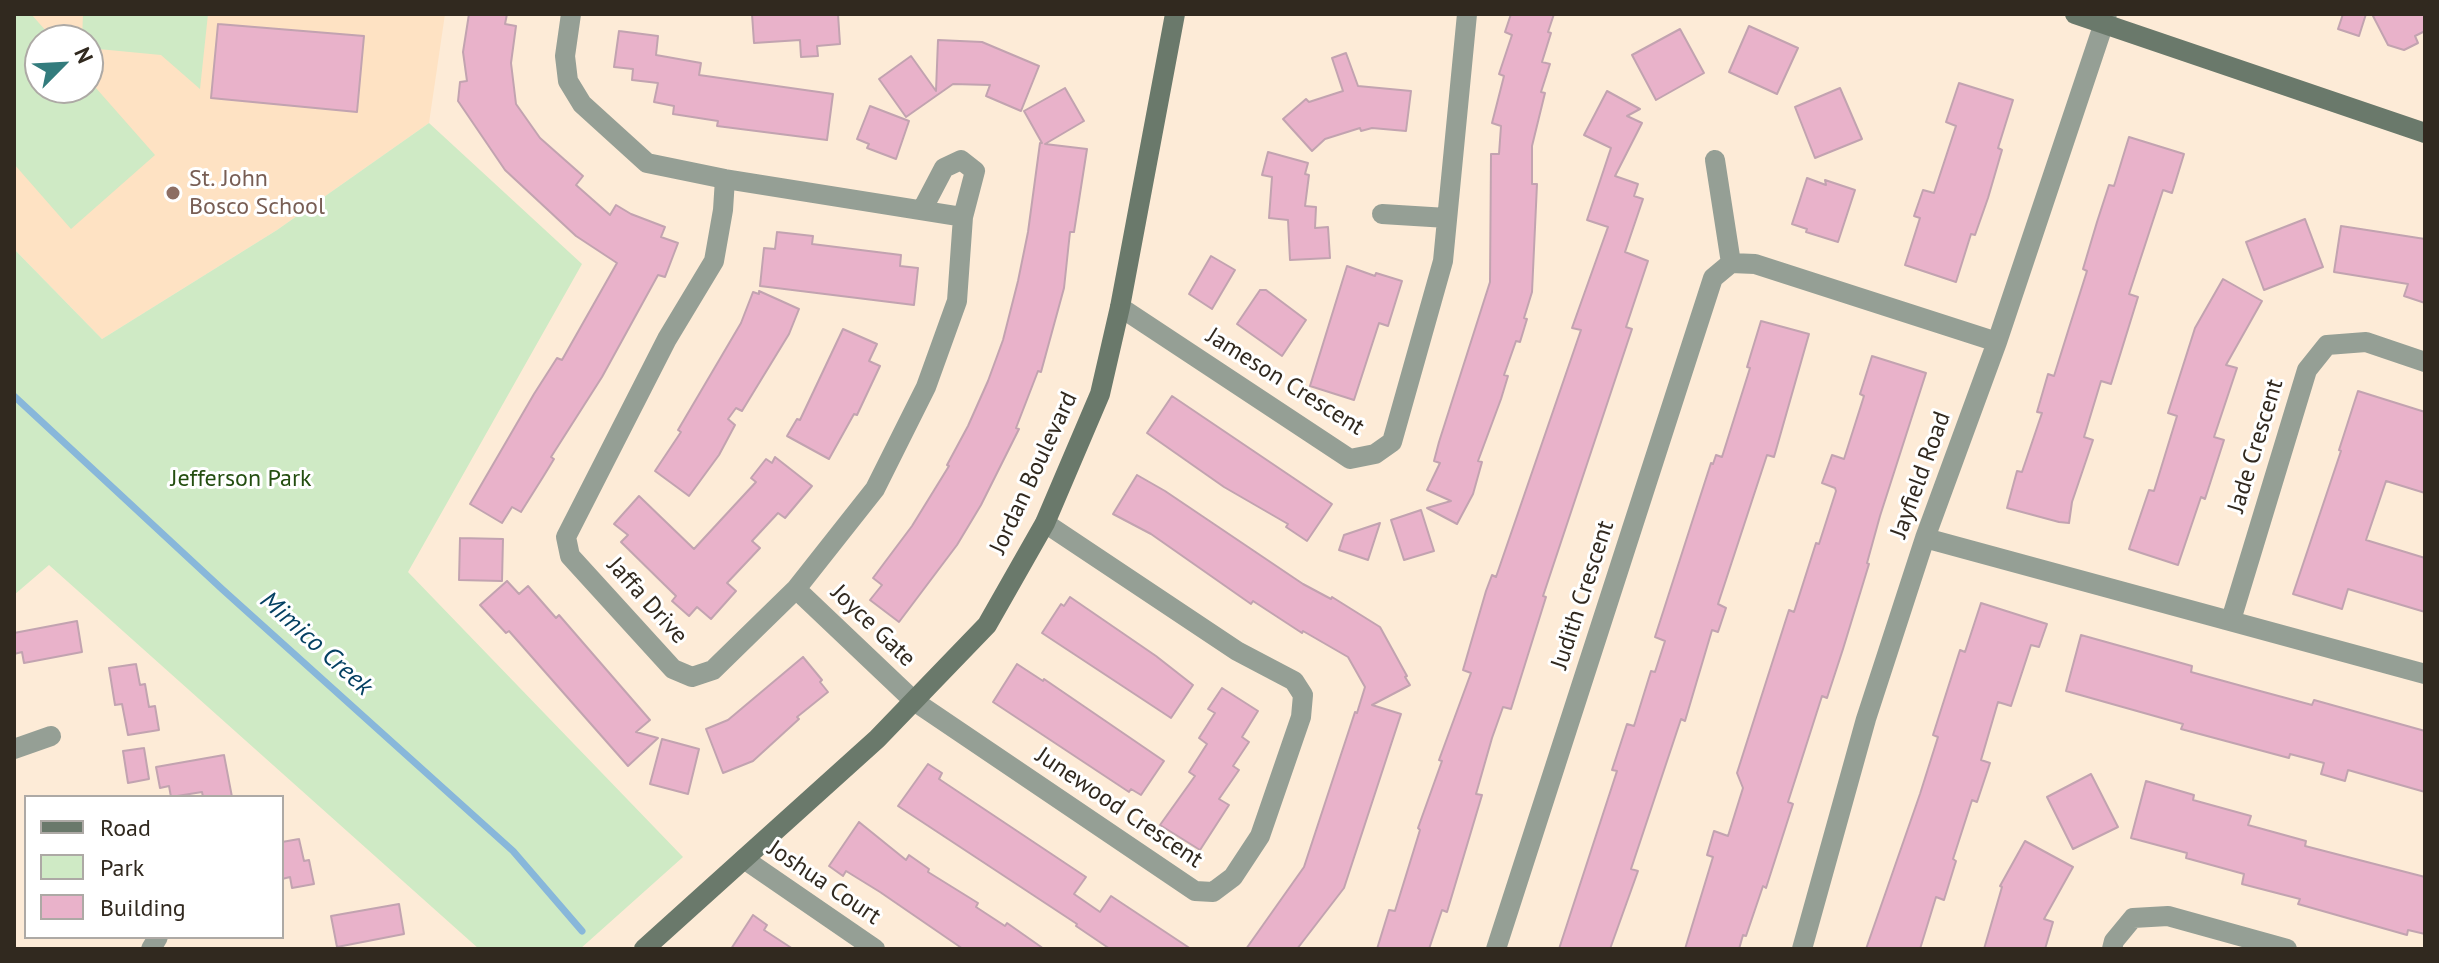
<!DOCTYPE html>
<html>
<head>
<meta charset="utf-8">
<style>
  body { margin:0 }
  #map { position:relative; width:2439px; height:963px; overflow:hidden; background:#fdebd7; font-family:"PT Sans",sans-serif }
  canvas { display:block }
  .frame { position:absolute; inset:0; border:16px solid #31291f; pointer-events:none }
  .legend { position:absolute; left:24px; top:795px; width:260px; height:144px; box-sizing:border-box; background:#fff; border:2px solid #ada9a5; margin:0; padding:10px 14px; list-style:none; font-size:24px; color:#31291f }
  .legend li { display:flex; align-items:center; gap:16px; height:40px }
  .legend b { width:40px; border:2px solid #ada9a5 }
  .north { position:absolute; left:24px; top:24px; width:80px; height:80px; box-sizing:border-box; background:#fff; border:2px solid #ada9a5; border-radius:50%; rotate:66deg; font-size:22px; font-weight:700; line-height:32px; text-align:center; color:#31291f }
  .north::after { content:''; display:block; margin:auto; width:28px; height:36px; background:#337c7d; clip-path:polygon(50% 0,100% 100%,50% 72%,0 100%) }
</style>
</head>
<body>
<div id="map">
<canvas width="2439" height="963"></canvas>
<div class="frame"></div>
<ul class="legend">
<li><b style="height:10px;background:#6a796b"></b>Road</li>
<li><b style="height:22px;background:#cfeac5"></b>Park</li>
<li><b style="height:22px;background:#e9b2ca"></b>Building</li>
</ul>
<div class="north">N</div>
</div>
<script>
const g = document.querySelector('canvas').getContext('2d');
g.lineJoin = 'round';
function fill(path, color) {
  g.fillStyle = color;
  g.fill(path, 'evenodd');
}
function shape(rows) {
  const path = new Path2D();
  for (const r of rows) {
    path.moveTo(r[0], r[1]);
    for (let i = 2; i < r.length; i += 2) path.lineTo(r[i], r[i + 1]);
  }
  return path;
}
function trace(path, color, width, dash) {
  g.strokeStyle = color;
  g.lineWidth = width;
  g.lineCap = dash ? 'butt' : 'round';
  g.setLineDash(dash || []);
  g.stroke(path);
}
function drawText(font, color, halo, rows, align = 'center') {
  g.font = font + ' "PT Sans",sans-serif';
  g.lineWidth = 6;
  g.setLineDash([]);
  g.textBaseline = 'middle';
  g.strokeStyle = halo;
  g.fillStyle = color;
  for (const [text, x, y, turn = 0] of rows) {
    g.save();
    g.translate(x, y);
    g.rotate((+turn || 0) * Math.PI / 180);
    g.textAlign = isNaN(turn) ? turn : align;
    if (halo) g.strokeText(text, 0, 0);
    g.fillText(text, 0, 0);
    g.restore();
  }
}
fill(shape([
  [14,14,445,14,429,123,277,230,102,339,14,249],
  [40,40,88,40,88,88,40,88]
]), '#fee2c3');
fill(shape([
  [14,14,31,14,54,40,40,40,40,88,88,88,88,79,155,155,71,229,14,164],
  [83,14,208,14,200,89,161,55,88,48,88,40,82,40],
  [429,123,582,264,408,572,683,857,580,949,479,949,49,565,14,595,14,249,102,339,277,230]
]), '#cfeac5');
trace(shape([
  [14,396,222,589,513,851,582,931]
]), '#88b7da', 7);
const building = shape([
  [469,14,507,14,505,24,516,26,511,63,516,104,540,138,583,176,576,185,610,215,616,205,631,214,665,227,661,237,678,243,665,277,658,275,602,377,551,457,554,459,543,477,521,512,512,507,502,523,470,504,534,394,557,358,562,360,617,263,576,236,505,170,458,101,460,82,467,81,463,52,469,14],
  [752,14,838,14,840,44,817,46,818,56,801,57,800,40,754,43,752,14],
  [1511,14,1554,14,1548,32,1551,33,1542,62,1550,64,1541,92,1545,93,1532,146,1532,184,1537,184,1532,292,1524,318,1527,319,1520,342,1516,341,1504,375,1508,376,1501,399,1478,461,1482,462,1473,494,1457,524,1427,508,1451,501,1427,490,1440,463,1434,461,1439,442,1490,282,1491,154,1499,154,1501,126,1492,123,1504,76,1499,74,1512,35,1505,32,1511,14],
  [2343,14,2366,14,2359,36,2338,29,2343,14],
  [2372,14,2425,14,2425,31,2415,36,2418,43,2404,50,2388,45,2372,14],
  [218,24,364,36,357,112,211,98,218,24],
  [1749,26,1798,48,1777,94,1729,72,1749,26],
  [1680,29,1704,73,1656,100,1632,55,1680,29],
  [619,31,658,36,656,55,701,63,699,75,833,94,827,140,717,126,718,121,673,114,674,106,654,102,658,83,632,80,633,69,614,67,619,31],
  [938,40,982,42,1039,66,1021,111,986,96,990,85,953,84,906,117,879,79,911,56,936,91,938,40],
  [1346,53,1358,86,1411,91,1406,131,1372,128,1361,131,1360,128,1325,139,1312,151,1283,119,1306,99,1309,102,1343,91,1332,58,1346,53],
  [1959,83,2013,100,1998,148,2002,150,1988,198,1975,235,1971,234,1956,282,1905,265,1920,218,1914,216,1923,190,1934,193,1956,126,1946,122,1959,83],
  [1065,88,1084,121,1045,144,1087,149,1074,232,1070,232,1064,288,1041,372,1038,371,1016,428,1019,429,981,505,957,545,899,622,870,600,882,585,873,578,912,526,949,466,947,465,968,426,988,381,1003,340,1018,281,1028,232,1040,143,1042,143,1024,111,1065,88],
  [1840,88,1862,139,1815,158,1795,107,1840,88],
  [1607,91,1640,109,1627,116,1642,123,1615,176,1638,184,1634,196,1643,199,1625,252,1648,261,1626,327,1632,329,1543,596,1546,597,1511,709,1503,707,1492,738,1476,794,1482,795,1447,912,1442,910,1429,949,1377,949,1389,910,1395,911,1420,830,1418,828,1442,761,1439,760,1471,673,1463,670,1486,591,1492,575,1496,577,1581,330,1572,328,1608,227,1587,220,1611,148,1584,135,1607,91],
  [870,106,909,121,896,159,867,148,869,144,857,139,870,106],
  [2129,137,2184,154,2172,193,2163,190,2129,294,2138,297,2111,384,2101,381,2084,437,2093,440,2072,502,2069,523,2059,522,2007,508,2017,471,2022,472,2042,413,2037,412,2048,374,2054,376,2069,328,2087,271,2083,269,2097,222,2109,185,2114,186,2129,137],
  [1268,152,1308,163,1305,174,1309,175,1305,206,1316,207,1315,228,1328,227,1330,258,1290,260,1288,220,1269,218,1272,177,1262,175,1268,152],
  [1807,178,1826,185,1825,180,1855,190,1838,242,1806,232,1807,229,1792,224,1807,178],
  [2305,219,2323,267,2264,290,2246,242,2305,219],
  [2341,226,2425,239,2425,303,2404,296,2408,284,2334,272,2341,226],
  [777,232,813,236,812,244,901,255,900,266,918,268,914,305,760,286,764,248,775,249,777,232],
  [1211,256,1235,270,1212,309,1189,294,1211,256],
  [1347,266,1375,276,1376,273,1402,281,1388,326,1379,323,1354,400,1310,386,1347,266],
  [2223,279,2262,301,2226,365,2237,368,2214,437,2224,440,2205,499,2201,497,2178,565,2129,549,2149,490,2154,491,2177,416,2168,413,2195,328,2223,279],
  [1260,290,1266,290,1306,320,1282,356,1237,324,1260,290],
  [759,291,799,309,789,334,742,411,736,408,728,419,735,425,719,455,689,496,655,471,681,432,678,430,741,323,753,292,759,294,759,291],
  [1761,321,1809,334,1774,457,1767,455,1718,604,1726,608,1718,632,1712,630,1685,721,1681,719,1631,869,1638,871,1610,949,1559,949,1617,771,1612,770,1627,724,1634,726,1651,671,1655,672,1665,641,1655,637,1711,463,1713,464,1716,455,1722,457,1750,368,1747,367,1761,321],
  [843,329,877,344,869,361,880,366,857,415,854,414,829,459,787,436,797,419,800,420,843,329],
  [1872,356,1926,373,1880,516,1867,563,1869,564,1843,649,1827,698,1822,696,1788,802,1793,804,1766,888,1763,886,1746,936,1743,935,1739,949,1685,949,1713,857,1707,855,1714,831,1728,836,1743,788,1737,773,1789,610,1794,612,1816,543,1819,544,1836,491,1835,488,1822,483,1832,455,1844,459,1864,396,1860,394,1872,356],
  [2358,391,2425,412,2425,493,2386,481,2366,540,2425,558,2425,612,2348,589,2342,609,2293,594,2341,451,2339,450,2358,391],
  [1172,396,1332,504,1307,541,1286,527,1288,524,1224,487,1147,433,1172,396],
  [775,457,812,486,785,518,778,513,752,541,760,548,727,583,736,591,711,619,697,607,689,616,672,601,676,596,621,542,628,535,614,524,639,496,694,549,756,482,751,478,766,459,772,463,775,457],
  [1137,475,1165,491,1303,584,1331,599,1332,597,1380,627,1407,676,1405,677,1410,685,1372,705,1401,714,1344,888,1297,949,1246,949,1304,867,1355,712,1357,713,1365,687,1348,657,1303,631,1302,633,1253,601,1251,604,1151,534,1113,514,1137,475],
  [1421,510,1434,551,1404,560,1391,520,1421,510],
  [1380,523,1368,560,1339,550,1344,535,1380,523],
  [460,538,503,539,502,581,459,580,460,538],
  [507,581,519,594,528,586,556,618,559,615,650,720,636,732,658,738,628,766,509,631,506,633,480,605,507,581],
  [1070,597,1156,656,1193,685,1171,718,1042,633,1061,604,1064,606,1070,597],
  [1981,603,2047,624,2039,647,2031,645,2011,706,1998,702,1981,760,1990,763,1977,802,1972,800,1953,859,1956,861,1944,900,1936,897,1920,949,1866,949,1920,794,1938,737,1933,735,1960,650,1965,652,1981,603],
  [77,621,82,652,24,663,22,652,14,654,14,633,77,621],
  [2081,635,2192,666,2191,672,2260,691,2312,705,2314,700,2425,731,2425,792,2348,770,2345,781,2321,774,2324,763,2290,754,2289,758,2181,729,2183,724,2066,691,2081,635],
  [803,657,822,680,820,682,828,692,797,717,799,719,753,761,723,773,706,729,728,720,803,657],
  [136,664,140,685,145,684,149,707,155,706,159,730,128,735,122,704,115,705,109,668,136,664],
  [1017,664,1043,681,1044,679,1164,761,1141,795,1131,789,1129,792,993,702,1017,664],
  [1222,688,1258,711,1242,737,1249,742,1233,766,1239,770,1219,799,1229,805,1200,850,1160,825,1195,776,1189,772,1207,744,1199,738,1215,713,1208,709,1222,688],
  [662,739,699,749,688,794,650,784,662,739],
  [144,748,149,779,128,783,123,751,144,748],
  [224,755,232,797,203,797,202,792,171,797,169,786,160,788,156,767,224,755],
  [928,764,942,773,939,779,1086,877,1074,894,1100,912,1111,896,1191,949,1110,949,1076,926,1077,924,898,806,928,764],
  [2091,774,2118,827,2073,849,2047,797,2091,774],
  [2146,781,2194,795,2193,800,2251,816,2248,825,2306,841,2305,846,2425,877,2425,934,2408,930,2407,935,2298,904,2300,899,2242,884,2244,874,2186,858,2187,853,2131,838,2146,781],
  [859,822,906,860,909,855,929,869,928,872,978,903,976,907,1005,926,1007,923,1044,949,963,949,880,892,846,871,843,876,829,866,859,822],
  [299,839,304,861,309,860,314,884,292,888,290,877,282,879,282,842,299,839],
  [2025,841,2073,867,2044,919,2053,922,2045,949,1984,949,2002,887,2000,886,2025,841],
  [399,904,404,934,337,947,331,916,399,904],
  [753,915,767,925,764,930,793,949,731,949,753,915]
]);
fill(building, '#e9b2ca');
trace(building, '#c2a3b0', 2);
trace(shape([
  [571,14,565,56,568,81,582,104,647,163,725,179,963,217,957,301,926,387,875,489,796,589,713,670,692,677,673,669,570,556,566,537,667,339,714,261,723,210,725,179],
  [1715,160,1731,263],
  [922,210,944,168,961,160,975,171,963,217],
  [1382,214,1447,218],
  [1120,307,1350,459,1375,454,1392,442,1443,261,1467,14],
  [1925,538,2425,674],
  [796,589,914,701,1195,891,1213,892,1233,877,1260,836,1301,717,1303,695,1294,681,1237,651,1045,523],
  [2231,620,2307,370,2327,345,2366,342,2425,362],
  [14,749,51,736],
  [744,859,875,949],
  [151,949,158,937],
  [1496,949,1713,278,1731,263,1755,264,1997,342],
  [1802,949,1866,719,1925,538,1997,342,2107,14],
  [2112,949,2114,941,2133,918,2168,916,2287,949]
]), '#959f95', 20);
trace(shape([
  [2075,14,2425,133],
  [644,949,877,739,987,625,1045,523,1100,394,1120,307,1175,14]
]), '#6a796b', 20);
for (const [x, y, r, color] of [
  [173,193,8,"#8d6e63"]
]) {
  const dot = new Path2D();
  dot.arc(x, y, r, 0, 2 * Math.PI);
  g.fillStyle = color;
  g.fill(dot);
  trace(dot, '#fff', 3);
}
drawText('24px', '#785e54', '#fff', [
  ["St. John",189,179],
  ["Bosco School",189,207]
], 'left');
drawText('24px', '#31291f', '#fff', [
  ["Jameson Crescent",1285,382,32],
  ["Jade Crescent",2256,446,-73],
  ["Jordan Boulevard",1034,473,-65],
  ["Jayfield Road",1921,475,-70],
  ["Judith Crescent",1583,595,-72],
  ["Jaffa Drive",647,601,48],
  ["Joyce Gate",873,626,44],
  ["Junewood Crescent",1119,808,34],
  ["Joshua Court",824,883,34]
]);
drawText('24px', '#244e10', '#fff', [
  ["Jefferson Park",241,479]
]);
drawText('italic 26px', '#044062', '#fff', [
  ["Mimico Creek",316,644,42]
]);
</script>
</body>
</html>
